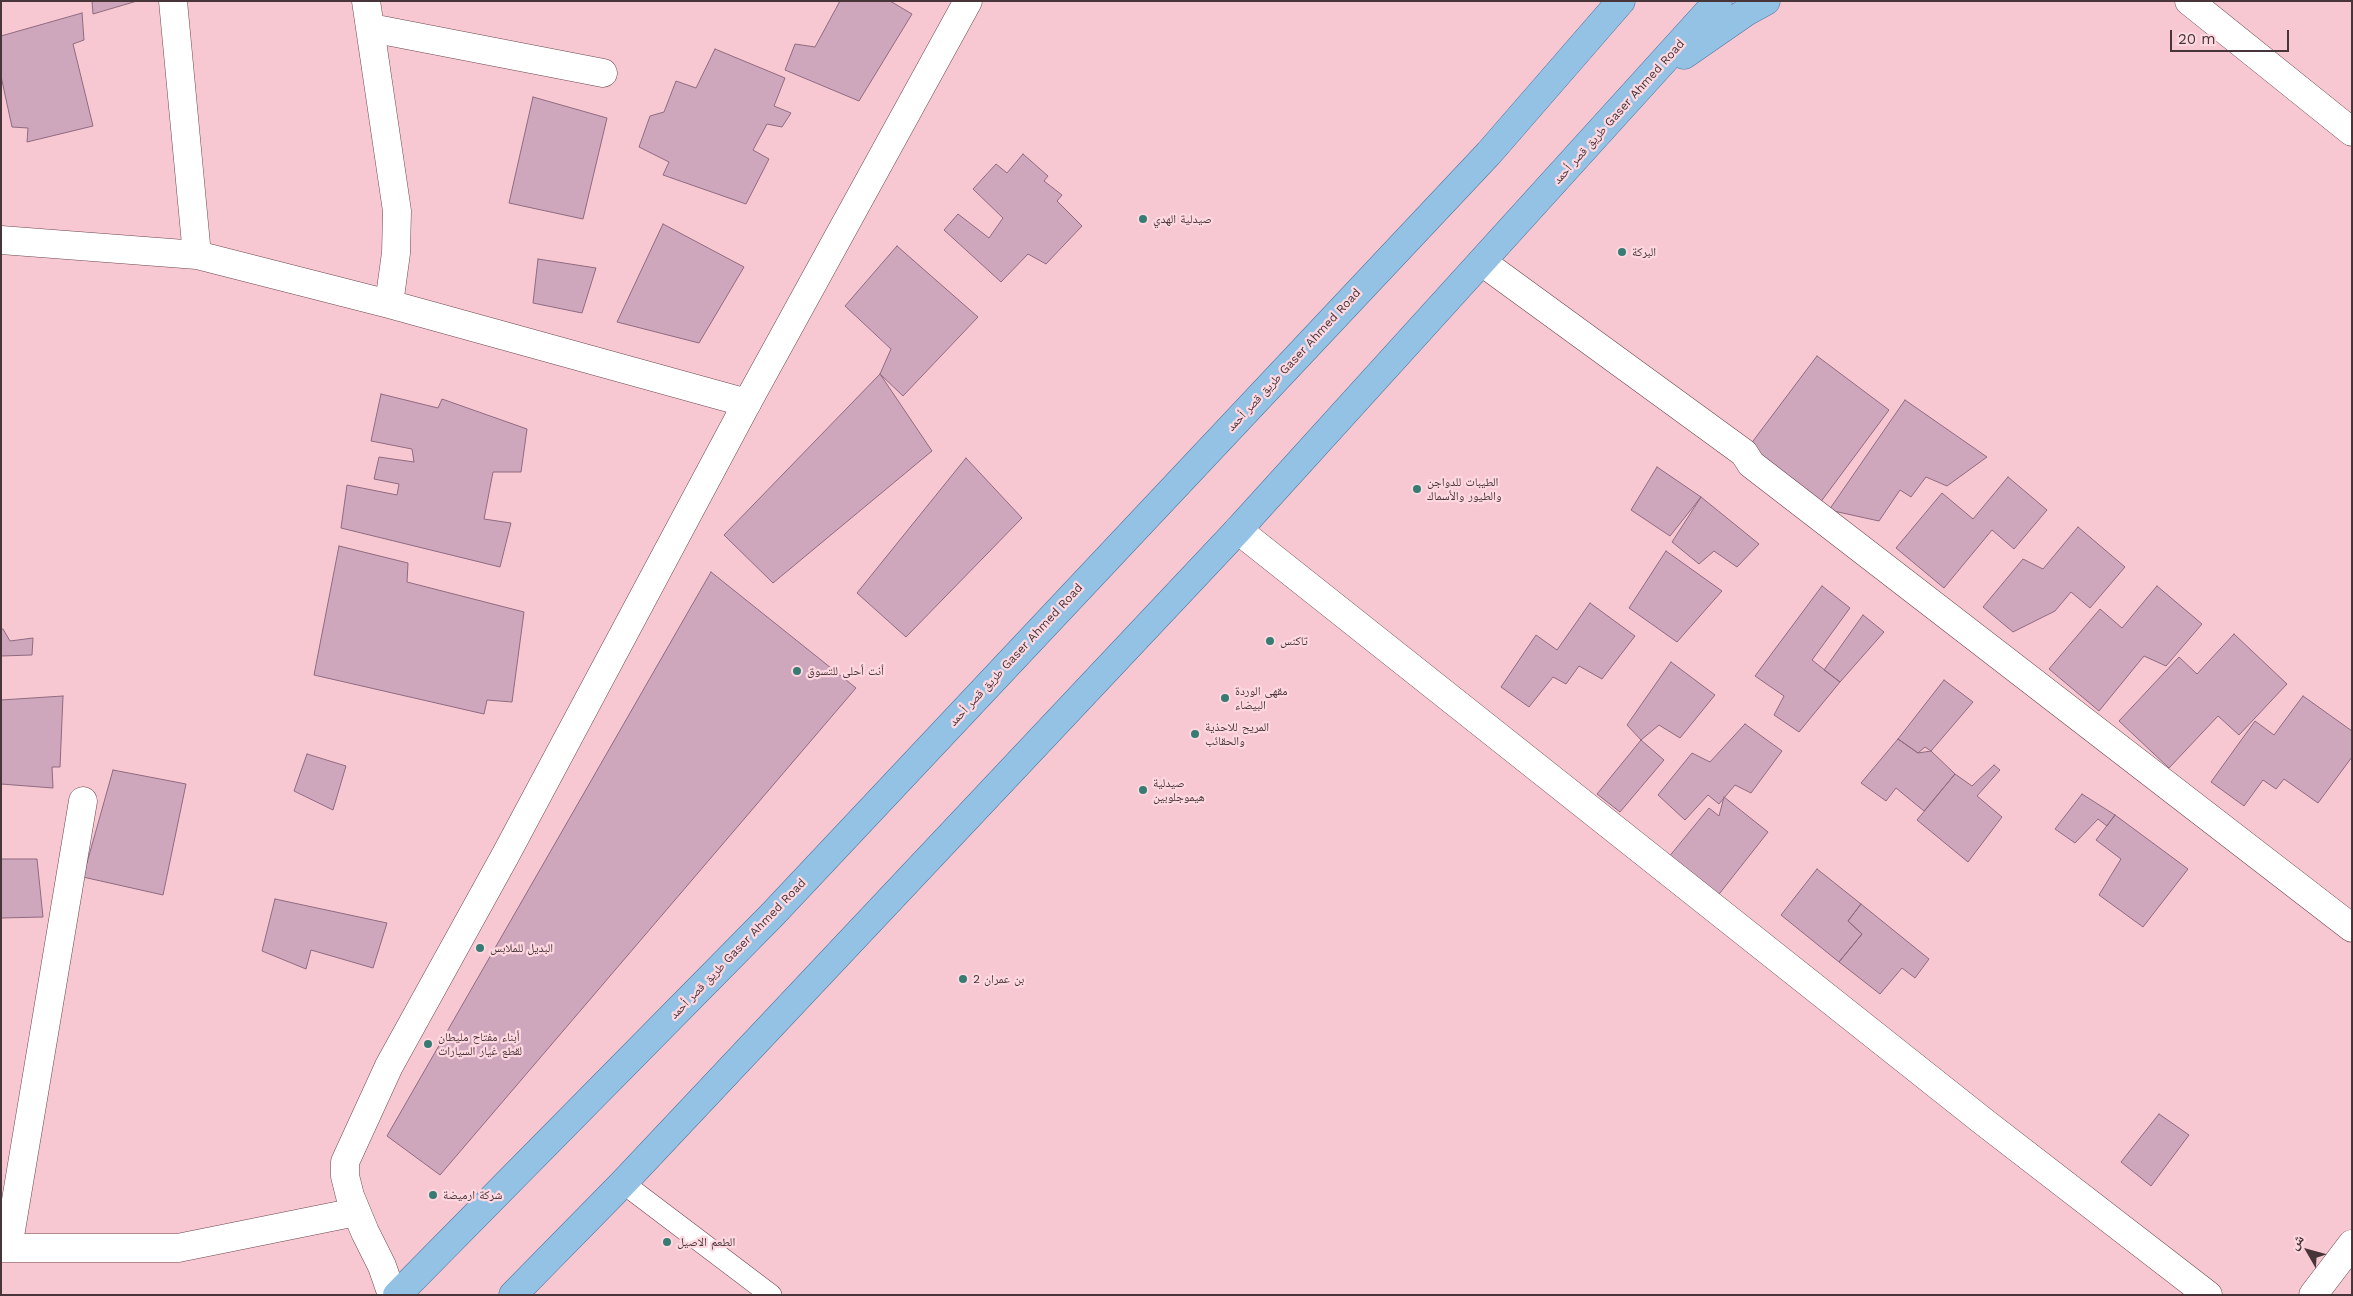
<!DOCTYPE html>
<html>
<head>
<meta charset="utf-8">
<style>
  body { margin:0 }
  #map { position:relative; width:2353px; height:1296px; overflow:hidden; background:#f7c8d2; font-family:"Work Sans","Noto Naskh Arabic",sans-serif }
  canvas { display:block }
  .frame { position:absolute; inset:0; border:2px solid #473539; pointer-events:none }
  .north { position:absolute; left:2283px; top:1226px; width:50px; height:50px; -webkit-text-stroke:4px #fed8e0; paint-order:stroke; rotate:308deg; font-size:14px; font-weight:700; line-height:20px; text-align:center; color:#473539 }
  .north::after { content:''; display:block; margin:auto; width:18px; height:22px; background:#473539; clip-path:polygon(50% 0,100% 100%,50% 72%,0 100%) }
  .scale { position:absolute; left:2170px; top:30px; width:119px; height:22px; box-sizing:border-box; border:2px solid #473539; border-top:0; padding-left:6px; font-size:15px; line-height:18px; white-space:nowrap; color:#473539; -webkit-text-stroke:4px #fed8e0; paint-order:stroke }
</style>
</head>
<body>
<div id="map">
<canvas width="2353" height="1296"></canvas>
<div class="frame"></div>
<div class="north">ش</div>
<div class="scale">20 m</div>
</div>
<script>
const g = document.querySelector('canvas').getContext('2d');
g.lineJoin = 'round';
function fill(path, color) {
  g.fillStyle = color;
  g.fill(path, 'evenodd');
}
function shape(rows) {
  const path = new Path2D();
  for (const r of rows) {
    path.moveTo(r[0], r[1]);
    for (let i = 2; i < r.length; i += 2) path.lineTo(r[i], r[i + 1]);
  }
  return path;
}
function trace(path, color, width, dash) {
  g.strokeStyle = color;
  g.lineWidth = width;
  g.lineCap = dash ? 'butt' : 'round';
  g.setLineDash(dash || []);
  g.stroke(path);
}
function drawText(font, color, halo, rows, align = 'center') {
  g.font = font + ' "Work Sans","Noto Naskh Arabic",sans-serif';
  g.lineWidth = 4.5;
  g.setLineDash([]);
  g.textBaseline = 'middle';
  g.strokeStyle = halo;
  g.fillStyle = color;
  for (const [text, x, y, turn = 0] of rows) {
    g.save();
    g.translate(x, y);
    g.rotate((+turn || 0) * Math.PI / 180);
    g.textAlign = isNaN(turn) ? turn : align;
    if (halo) g.strokeText(text, 0, 0);
    g.fillText(text, 0, 0);
    g.restore();
  }
}
const building = shape([
  [92,1,137,1,93,14,92,1],
  [840,1,890,1,912,14,859,101,785,70,795,44,815,47,840,1],
  [82,13,84,40,73,44,93,126,27,142,28,128,12,127,1,76,1,36,82,13],
  [715,49,785,78,774,106,791,113,782,127,767,124,753,150,769,159,746,204,663,175,669,162,639,147,650,116,664,112,676,81,696,88,715,49],
  [533,97,607,118,583,219,509,203,533,97],
  [1023,154,1048,176,1044,181,1062,195,1057,201,1082,226,1046,264,1028,254,1001,282,944,230,958,214,989,238,1003,218,973,189,996,164,1007,173,1023,154],
  [663,224,744,267,699,343,617,322,663,224],
  [897,246,978,317,903,396,880,374,891,349,845,306,897,246],
  [538,259,596,268,582,313,533,303,538,259],
  [1817,356,1889,410,1817,507,1744,453,1817,356],
  [880,374,932,451,773,583,724,535,880,374],
  [381,394,438,408,442,399,527,429,521,472,493,472,484,519,511,523,500,567,341,528,347,485,397,495,399,484,374,479,379,457,414,462,412,449,371,441,381,394],
  [1905,400,1987,457,1947,486,1926,477,1911,497,1900,490,1879,521,1829,510,1905,400],
  [966,458,1022,518,906,637,857,593,966,458],
  [1657,467,1701,497,1670,536,1631,510,1657,467],
  [2008,477,2047,510,2014,549,1992,530,1944,588,1896,548,1942,493,1973,519,2008,477],
  [1701,497,1759,544,1737,567,1714,551,1699,564,1672,542,1701,497],
  [2078,527,2125,567,2090,608,2071,592,2055,611,2013,632,1983,607,2023,559,2043,569,2078,527],
  [339,546,408,563,407,582,524,612,512,702,487,700,484,714,314,675,339,546],
  [1666,551,1722,591,1677,642,1629,608,1666,551],
  [711,572,856,688,440,1175,387,1136,711,572],
  [1822,586,1850,608,1812,660,1840,682,1799,732,1774,715,1784,696,1755,676,1822,586],
  [2157,586,2202,624,2166,666,2144,656,2099,711,2049,669,2100,609,2122,628,2157,586],
  [1590,603,1635,636,1602,679,1579,666,1566,684,1553,677,1529,707,1501,687,1536,635,1557,650,1590,603],
  [1863,615,1884,632,1840,682,1824,670,1863,615],
  [1,629,3,629,10,641,33,638,32,655,1,656,1,629],
  [2234,634,2287,684,2239,735,2218,716,2169,768,2119,721,2179,657,2197,674,2234,634],
  [1671,662,1715,695,1680,738,1659,725,1641,740,1627,725,1671,662],
  [1944,680,1973,702,1931,751,1925,747,1918,753,1898,739,1944,680],
  [63,696,60,767,52,767,53,788,1,784,1,700,63,696],
  [2303,696,2352,731,2352,757,2318,803,2284,779,2276,789,2263,780,2244,806,2211,782,2255,721,2274,735,2303,696],
  [1745,724,1782,751,1751,793,1735,785,1719,804,1708,795,1685,820,1658,795,1692,753,1710,762,1745,724],
  [1898,739,1918,753,1931,751,1955,774,1924,811,1896,788,1886,801,1861,783,1898,739],
  [1641,740,1664,760,1620,812,1597,794,1641,740],
  [307,754,346,766,333,810,294,791,307,754],
  [1994,765,2000,770,1977,796,2002,817,1968,862,1917,820,1955,774,1972,786,1994,765],
  [113,770,186,784,163,895,83,877,113,770],
  [2082,794,2115,815,2107,826,2098,819,2075,843,2055,829,2082,794],
  [1724,797,1768,832,1716,898,1668,858,1709,808,1719,816,1724,797],
  [2115,815,2188,869,2143,927,2099,895,2121,859,2096,840,2115,815],
  [1,859,37,859,43,917,1,918,1,859],
  [1817,869,1861,904,1848,921,1862,934,1839,962,1781,915,1817,869],
  [275,899,387,923,373,968,311,950,306,969,262,951,275,899],
  [1861,904,1929,959,1915,978,1902,968,1880,994,1839,962,1862,934,1848,921,1861,904],
  [2159,1114,2189,1135,2151,1186,2121,1162,2159,1114]
]);
fill(building, '#cea7bd');
trace(building, '#8f6a7f', 1);
const service = shape([
  [623,1183,771,1295]
]);
const minor = shape([
  [173,1,197,255],
  [366,1,397,211,396,253,389,304],
  [2189,1,2352,132],
  [371,28,603,73],
  [1,240,197,255,389,304,747,403],
  [1482,262,1744,453,1751,464,2352,928],
  [1238,530,1984,1122,2208,1295],
  [1,1248,178,1248,356,1212],
  [8,1248,83,801],
  [2313,1295,2352,1244]
]);
const tertiary = shape([
  [392,1295,382,1266,365,1232,350,1196,345,1176,345,1162,389,1066,505,856,747,403,968,1]
]);
const primary = shape([
  [1684,55,1746,12,1766,1],
  [397,1295,772,915,1489,153,1621,1],
  [513,1295,623,1183,1238,530,1718,1]
]);
trace(service, '#6d464f', 22);
trace(minor, '#6d464f', 29);
trace(tertiary, '#6d464f', 29);
trace(primary, '#4b769d', 29);
trace(service, '#fff', 21);
trace(minor, '#fff', 28);
trace(tertiary, '#fff', 28);
trace(primary, '#94c2e5', 28);
for (const [x, y, r, color] of [
  [1143,219,5,"#367c73"],
  [1622,252,5,"#367c73"],
  [1417,489,5,"#367c73"],
  [1270,641,5,"#367c73"],
  [797,671,5,"#367c73"],
  [1225,698,5,"#367c73"],
  [1195,734,5,"#367c73"],
  [1143,790,5,"#367c73"],
  [480,948,5,"#367c73"],
  [963,979,5,"#367c73"],
  [428,1044,5,"#367c73"],
  [433,1195,5,"#367c73"],
  [667,1242,5,"#367c73"]
]) {
  const dot = new Path2D();
  dot.arc(x, y, r, 0, 2 * Math.PI);
  g.fillStyle = color;
  g.fill(dot);
  trace(dot, '#fed8e0', 2);
}
drawText('12px', '#473539', '#fed8e0', [
  ["طريق قصر أحمد Gaser Ahmed Road",1619,112,-48],
  ["طريق قصر أحمد Gaser Ahmed Road",1294,360,-47],
  ["طريق قصر أحمد Gaser Ahmed Road",1016,655,-47],
  ["طريق قصر أحمد Gaser Ahmed Road",738,949,-46]
]);
drawText('12px', '#473539', '#fed8e0', [
  ["صيدلية الهدي",1153,219],
  ["البركة",1632,252],
  ["الطيبات للدواجن",1427,482],
  ["والطيور والأسماك",1427,496],
  ["تاكنس",1280,641],
  ["أنت أحلى للتسوق",807,671],
  ["مقهى الوردة",1235,691],
  ["البيضاء",1235,705],
  ["المريح للاحذية",1205,727],
  ["والحقائب",1205,741],
  ["صيدلية",1153,783],
  ["هيموجلوبين",1153,797],
  ["البديل للملابس",490,948],
  ["بن عمران 2",973,979],
  ["أبناء مفتاح مليطان",438,1037],
  ["لقطع غيار السيارات",438,1051],
  ["شركة ارميضة",443,1195],
  ["الطعم الاصيل",677,1242]
], 'left');
</script>
</body>
</html>
